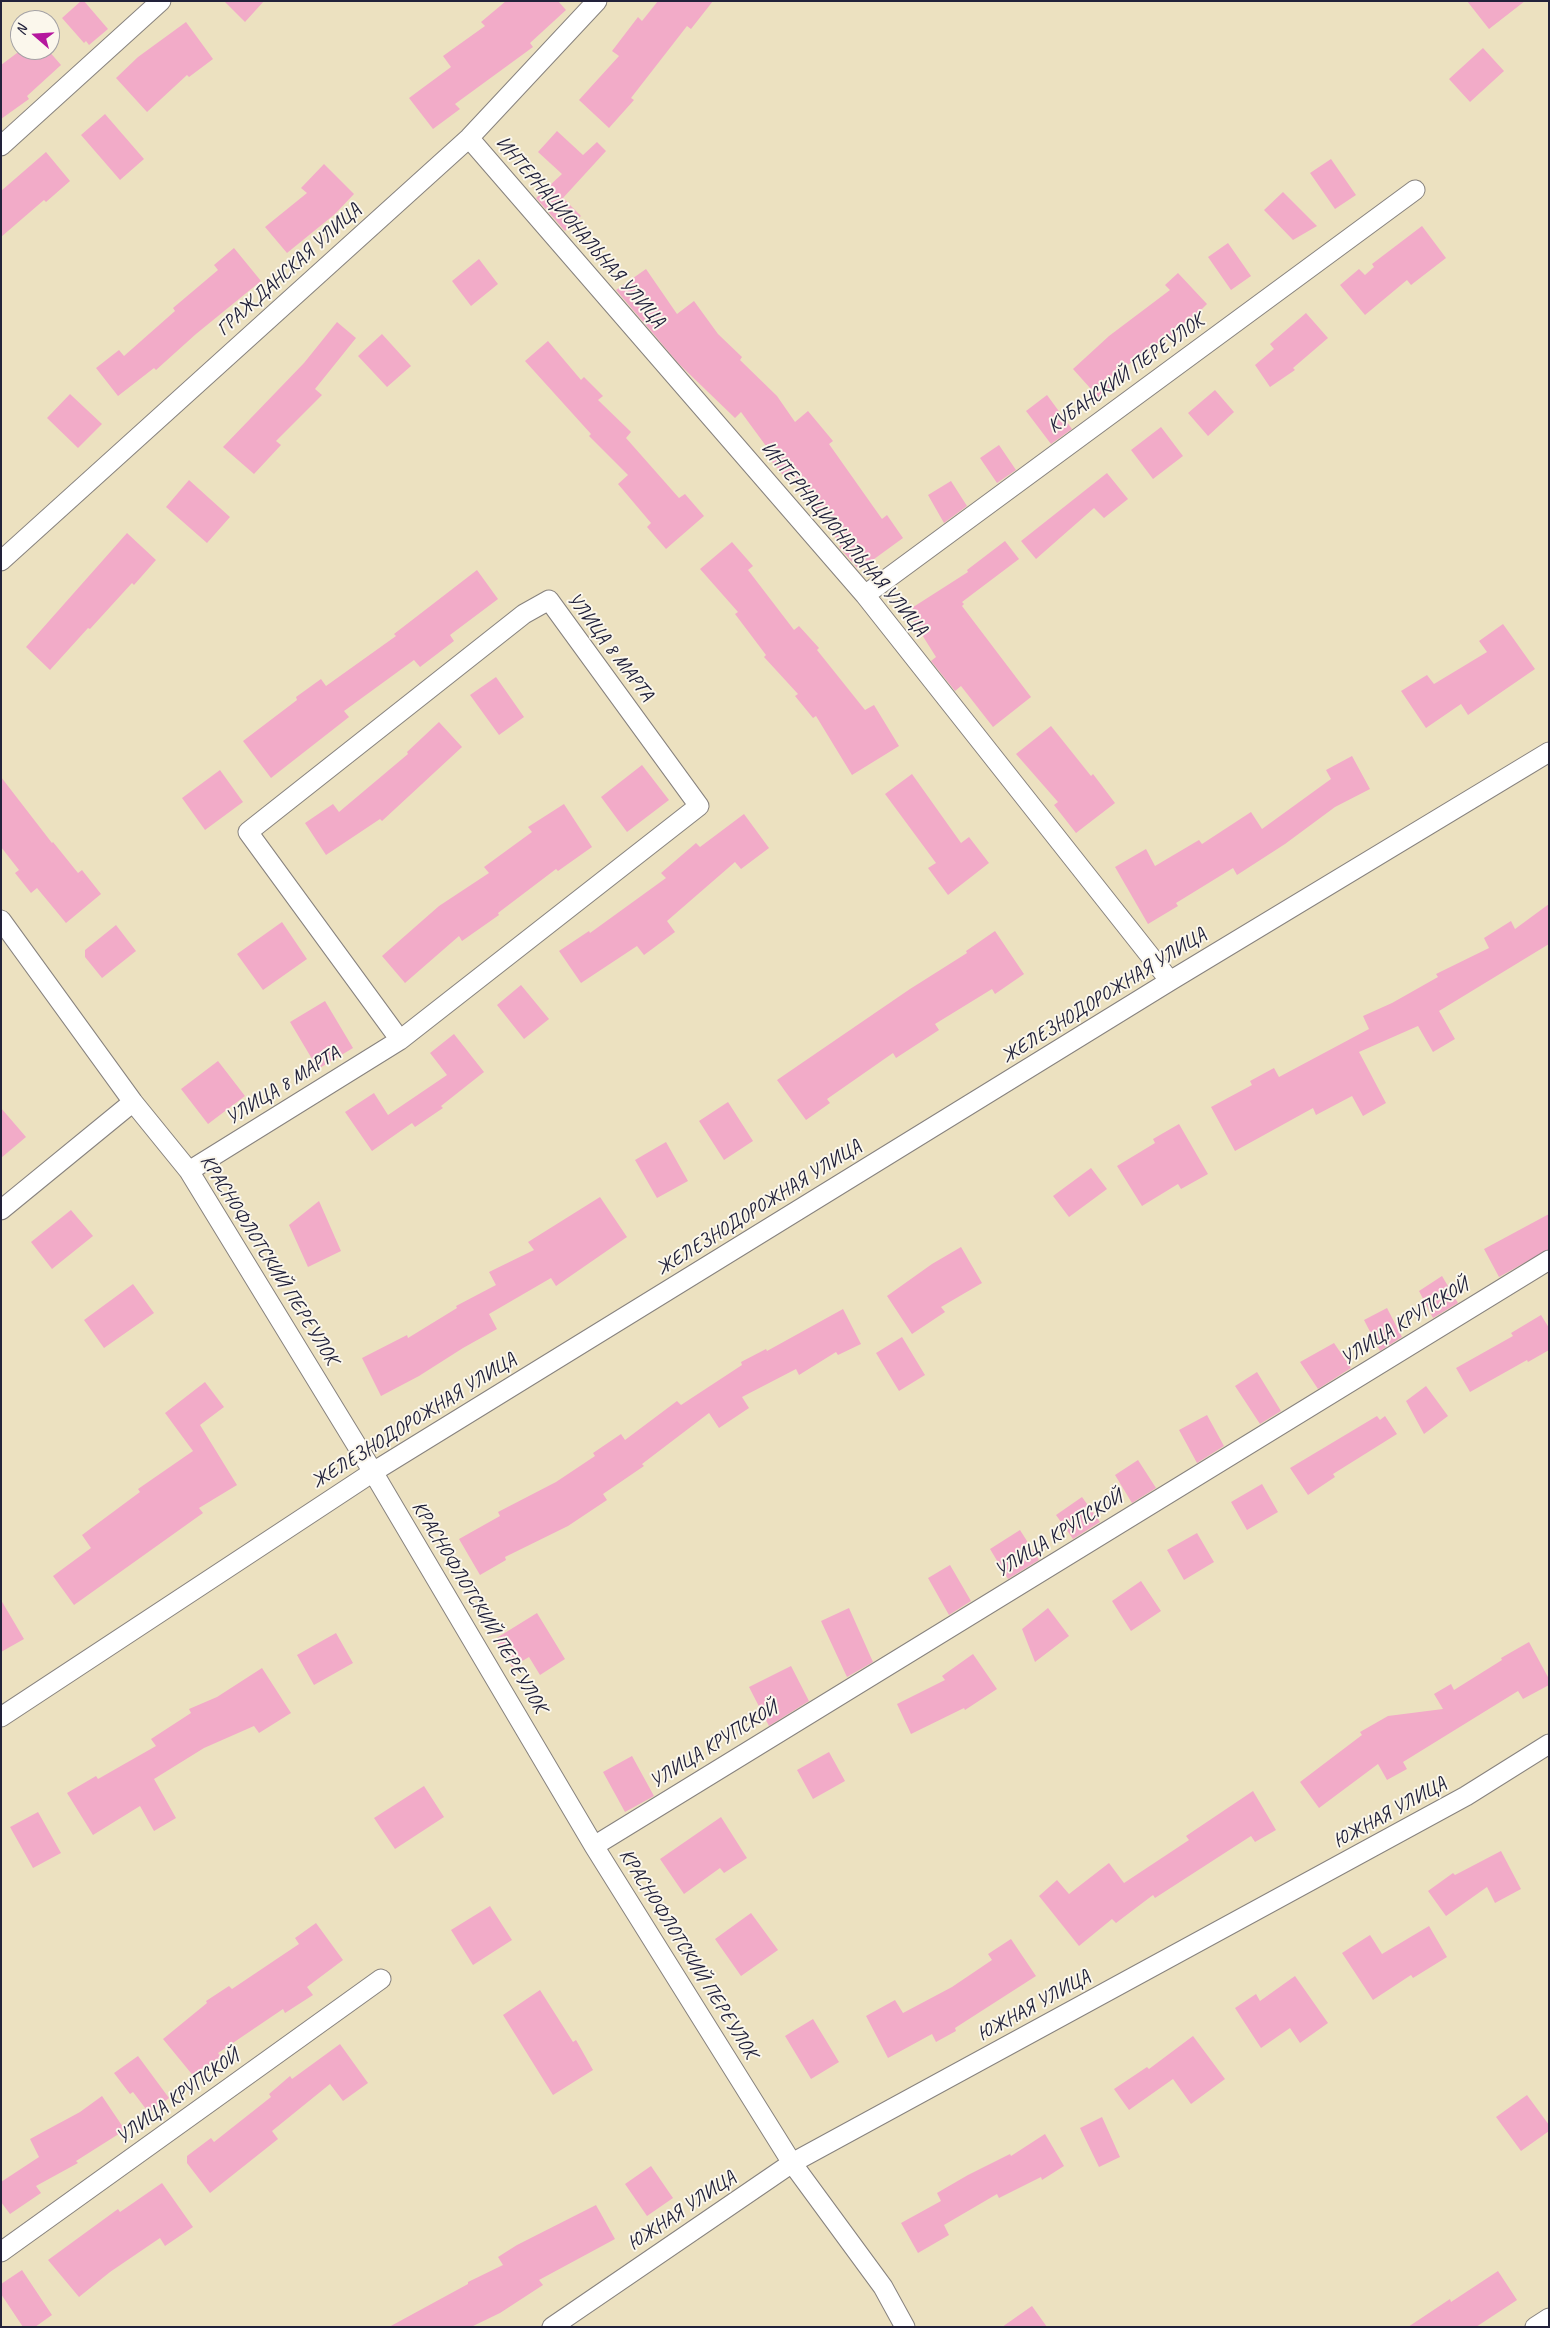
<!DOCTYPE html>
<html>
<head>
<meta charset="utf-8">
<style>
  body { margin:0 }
  #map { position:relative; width:1550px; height:2328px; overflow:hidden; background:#ece1c0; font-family:Caveat,sans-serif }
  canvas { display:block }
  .frame { position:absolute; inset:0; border:2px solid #22223b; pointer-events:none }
  .north { position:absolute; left:10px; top:10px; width:50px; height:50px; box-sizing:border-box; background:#fbf7ec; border:1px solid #a4a2a5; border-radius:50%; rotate:289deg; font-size:14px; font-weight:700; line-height:20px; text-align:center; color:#22223b }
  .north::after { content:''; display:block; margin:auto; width:18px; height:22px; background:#b5179e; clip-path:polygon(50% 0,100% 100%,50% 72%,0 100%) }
</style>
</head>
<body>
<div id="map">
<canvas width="1550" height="2328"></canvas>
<div class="frame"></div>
<div class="north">N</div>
</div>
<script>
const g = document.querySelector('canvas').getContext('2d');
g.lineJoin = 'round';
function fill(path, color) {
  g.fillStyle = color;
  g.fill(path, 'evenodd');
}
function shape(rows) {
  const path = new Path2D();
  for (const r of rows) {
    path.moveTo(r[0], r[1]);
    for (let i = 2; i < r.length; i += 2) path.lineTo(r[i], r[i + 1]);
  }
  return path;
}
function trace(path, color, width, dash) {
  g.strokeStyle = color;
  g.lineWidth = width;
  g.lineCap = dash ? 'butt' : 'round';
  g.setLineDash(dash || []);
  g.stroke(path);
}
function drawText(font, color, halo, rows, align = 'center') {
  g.font = font + ' Caveat,sans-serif';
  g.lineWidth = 4;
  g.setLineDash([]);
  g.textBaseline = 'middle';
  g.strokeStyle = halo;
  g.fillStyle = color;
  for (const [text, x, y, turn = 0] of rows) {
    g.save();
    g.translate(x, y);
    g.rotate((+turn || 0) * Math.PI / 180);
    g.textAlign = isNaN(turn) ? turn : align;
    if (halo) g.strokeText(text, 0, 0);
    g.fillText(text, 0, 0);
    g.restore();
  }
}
fill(shape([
  [81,1,84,1,108,29,89,45,86,41,84,43,62,18],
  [224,1,264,1,245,22],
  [506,1,558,1,566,10,530,43,533,47,455,104,460,109,433,129,409,98,451,67,443,56,485,26,481,22],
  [658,1,713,1,691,29,687,26,631,98,634,100,609,128,579,100,619,56,612,51,638,17,642,21],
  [1467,1,1525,1,1489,29],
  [186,22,213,59,189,77,187,75,147,112,116,78,138,57],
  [1483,48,1504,71,1470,102,1449,79],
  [21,50,48,50,61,65,27,96,29,99,1,119,1,65],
  [105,114,144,159,120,180,81,135],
  [557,131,583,155,597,142,606,151,563,198,581,216,565,231,536,198,562,174,538,152],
  [46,152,70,181,46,202,44,200,1,237,1,191],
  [1331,159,1356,195,1335,209,1310,173],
  [324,164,354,194,335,214,287,253,265,227,307,193,301,188],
  [1283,192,1317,226,1293,240,1264,210],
  [1422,226,1446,258,1411,285,1407,280,1365,315,1340,285,1359,269,1365,275,1374,267,1372,264],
  [1228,243,1251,276,1231,290,1208,257],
  [234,248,261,281,196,334,156,370,154,368,118,396,96,368,119,350,124,356,175,311,173,308,218,270,214,265],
  [479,259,498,284,471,306,452,281],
  [646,269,677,314,694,301,718,334,742,357,740,360,777,396,795,422,808,411,833,441,829,444,882,519,887,515,903,538,859,570,839,547,841,545,792,475,787,480,762,450,766,446,741,412,735,418,679,364,616,290],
  [1178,273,1207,304,1184,327,1140,359,1138,357,1119,372,1122,376,1099,398,1073,369,1109,336,1170,290,1165,285],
  [1306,313,1328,338,1293,368,1295,370,1270,387,1255,365,1274,349,1270,344],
  [337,322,356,338,315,389,322,395,276,441,281,445,254,474,223,447,304,363],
  [382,334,411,366,387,387,358,356],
  [548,341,581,380,584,377,603,396,598,400,631,432,626,438,679,498,685,494,704,516,666,549,647,527,651,523,618,484,628,475,589,436,591,434,525,361],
  [1215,390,1234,412,1208,436,1188,413],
  [70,394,102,424,78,448,47,418],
  [1047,395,1072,429,1051,444,1026,411],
  [1161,427,1183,456,1153,479,1131,450],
  [999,445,1016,470,997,483,980,458],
  [1107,473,1128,499,1104,518,1094,508,1036,559,1021,541],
  [189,480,230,517,207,543,166,507],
  [951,481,967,506,944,523,928,495],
  [127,533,156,560,134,585,132,583,90,629,88,628,50,670,26,647],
  [1005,541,1019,559,962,602,964,604,962,606,1031,697,993,727,961,686,955,691,931,661,936,657,907,611,968,572,967,570],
  [732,542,753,566,748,570,794,630,799,626,819,648,817,650,865,710,874,705,899,746,852,775,816,716,813,718,795,696,798,694,764,657,766,655,735,614,738,612,700,569],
  [477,570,498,599,450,635,454,641,420,667,414,660,344,711,349,717,271,778,243,741,297,700,296,697,321,679,326,686,396,636,394,634],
  [1503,624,1535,669,1468,715,1461,704,1426,728,1401,691,1427,675,1434,684,1487,652,1479,641],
  [496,677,524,717,499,735,470,695],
  [439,722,462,747,382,821,380,819,326,855,305,823,333,804,339,812,408,754,407,752],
  [1051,726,1091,776,1093,774,1115,803,1076,833,1054,805,1058,802,1016,754],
  [1352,756,1370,789,1335,807,1285,844,1237,875,1233,868,1176,903,1178,906,1148,924,1115,867,1146,849,1155,866,1199,840,1202,844,1251,812,1262,829,1331,779,1326,770],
  [642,765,669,800,627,832,601,797],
  [220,770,243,802,205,830,182,798],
  [912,774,961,843,969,837,989,863,948,895,928,868,936,863,885,794],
  [1,777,52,843,53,842,78,873,82,870,101,894,66,923,37,888,31,893,15,873,19,870,1,847],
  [564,804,592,847,558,871,556,869,498,913,499,915,462,941,459,936,405,983,382,956,439,906,489,873,484,867,532,832,528,827],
  [744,814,769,848,741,869,735,862,667,921,675,932,644,955,637,946,581,983,559,951,589,931,590,933,666,878,661,873,696,843,700,847],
  [1549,904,1549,944,1439,1011,1455,1039,1433,1052,1418,1026,1359,1052,1386,1103,1363,1116,1352,1096,1316,1115,1313,1108,1235,1151,1211,1107,1252,1085,1250,1081,1274,1068,1279,1077,1369,1029,1363,1016,1392,1003,1438,977,1436,974,1489,948,1484,938,1511,921,1515,929],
  [282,922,307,959,263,990,237,954],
  [116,925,136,951,102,978,85,957,85,950],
  [995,931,1024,974,995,994,992,989,935,1024,939,1030,896,1058,893,1053,827,1099,830,1103,806,1120,777,1080,910,989,967,953,966,951],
  [521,985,549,1019,524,1039,497,1005],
  [325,1001,353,1048,318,1069,290,1022],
  [454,1034,484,1072,441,1106,443,1108,415,1127,412,1123,372,1151,345,1112,374,1093,388,1115,447,1075,430,1053],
  [218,1061,245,1096,208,1124,181,1089],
  [728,1102,753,1141,724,1160,699,1121],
  [1,1108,26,1137,1,1158],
  [1179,1124,1208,1174,1181,1189,1178,1184,1142,1206,1117,1166,1155,1143,1153,1139],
  [666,1142,688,1181,657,1198,635,1160],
  [1091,1168,1107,1189,1069,1217,1053,1196],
  [600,1197,627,1237,556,1286,551,1278,489,1314,497,1329,463,1348,419,1376,381,1396,362,1358,407,1335,408,1338,457,1308,456,1306,496,1285,489,1272,534,1250,528,1242],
  [319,1201,341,1251,308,1267,289,1225],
  [71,1210,93,1236,52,1269,31,1242],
  [1549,1214,1549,1249,1499,1277,1484,1249],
  [961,1247,982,1283,941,1307,945,1312,912,1334,887,1296,932,1264],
  [1442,1276,1458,1303,1433,1318,1419,1291],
  [133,1284,154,1313,104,1348,84,1320],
  [1387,1308,1402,1337,1380,1351,1364,1320],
  [843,1309,861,1344,838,1355,836,1352,799,1375,796,1369,742,1397,749,1408,719,1428,709,1413,642,1464,644,1466,603,1494,607,1500,568,1526,505,1557,506,1560,480,1575,459,1539,500,1516,498,1512,556,1482,595,1456,593,1453,621,1434,625,1440,677,1401,681,1405,742,1365,741,1362,766,1349,767,1351],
  [1541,1315,1549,1328,1549,1350,1528,1362,1527,1360,1470,1392,1456,1368,1513,1336,1511,1333],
  [902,1337,925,1375,899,1391,876,1353],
  [1334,1343,1351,1368,1318,1389,1300,1362],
  [1257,1372,1281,1411,1260,1424,1235,1386],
  [205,1382,224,1407,200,1425,237,1485,199,1508,203,1513,74,1605,53,1576,91,1548,82,1535,140,1492,138,1489,193,1451,165,1413],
  [1426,1386,1448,1416,1424,1434,1406,1401],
  [1207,1415,1224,1446,1197,1463,1179,1430],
  [1377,1416,1380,1420,1385,1416,1397,1434,1333,1474,1335,1477,1308,1495,1290,1468],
  [1138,1460,1156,1488,1132,1503,1115,1475],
  [1262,1484,1278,1512,1247,1530,1231,1502],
  [1082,1497,1100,1522,1073,1539,1056,1515],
  [1020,1530,1039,1560,1008,1579,990,1549],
  [1197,1533,1214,1562,1184,1580,1167,1550],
  [950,1565,971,1601,949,1615,928,1578],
  [1141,1581,1161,1611,1131,1631,1112,1601],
  [1,1600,24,1639,1,1652],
  [849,1608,873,1662,847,1677,821,1621],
  [1048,1608,1069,1636,1035,1662,1022,1629],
  [537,1613,565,1659,540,1675,529,1657,512,1667,495,1639],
  [336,1633,353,1663,314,1685,297,1655],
  [1529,1642,1549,1679,1549,1685,1523,1699,1518,1691,1403,1762,1407,1769,1387,1780,1378,1764,1319,1808,1300,1782,1362,1735,1360,1732,1388,1716,1443,1709,1434,1694,1451,1684,1454,1690,1502,1660,1501,1658],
  [973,1654,997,1689,965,1710,964,1708,911,1734,897,1704,945,1680,942,1676],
  [791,1666,809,1701,769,1726,749,1687],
  [262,1668,291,1713,259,1733,254,1726,204,1748,154,1779,176,1818,154,1831,140,1806,93,1835,67,1793,96,1776,98,1779,156,1746,151,1739,191,1713,189,1709,217,1697],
  [829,1752,845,1781,813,1799,797,1770],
  [632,1756,654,1796,625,1812,603,1772],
  [424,1786,444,1817,395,1849,374,1818],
  [1253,1791,1276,1830,1255,1842,1251,1836,1155,1898,1153,1895,1116,1923,1112,1919,1079,1946,1039,1896,1057,1880,1069,1894,1109,1863,1124,1883,1189,1840,1186,1836],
  [38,1812,61,1853,33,1868,10,1827],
  [721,1817,747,1858,724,1873,720,1868,684,1894,660,1859],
  [1501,1851,1521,1889,1495,1903,1487,1887,1446,1916,1428,1891,1453,1873,1455,1875],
  [490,1906,512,1940,473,1965,451,1930],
  [751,1913,778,1950,741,1976,715,1939],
  [316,1923,343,1960,307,1987,313,1995,285,2013,283,2009,218,2053,221,2057,195,2078,163,2039,207,2003,206,2001,229,1986,232,1989,299,1944,295,1938],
  [1429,1926,1447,1957,1413,1978,1411,1975,1373,2000,1342,1953,1370,1935,1382,1954],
  [1011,1939,1036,1976,955,2028,956,2031,936,2042,932,2034,888,2058,866,2016,895,2000,903,2013,952,1987,992,1960,988,1954],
  [1295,1976,1328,2023,1300,2043,1290,2028,1261,2048,1235,2008,1256,1994,1260,2001],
  [540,1990,573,2042,576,2040,593,2070,553,2095,503,2015],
  [813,2019,839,2062,811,2079,785,2036],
  [1193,2036,1225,2079,1191,2104,1173,2079,1129,2110,1114,2089,1147,2067,1149,2069],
  [340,2044,368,2083,343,2101,330,2084,272,2131,278,2139,210,2193,187,2163,187,2156,211,2138,214,2142,271,2097,269,2094,290,2076,292,2079],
  [138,2056,169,2098,149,2113,133,2092,130,2094,114,2073],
  [1527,2095,1549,2125,1549,2131,1521,2151,1496,2117],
  [102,2096,125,2130,76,2161,78,2163,36,2186,41,2193,10,2214,1,2202,1,2182,39,2157,30,2139,80,2112],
  [1102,2117,1120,2157,1099,2167,1080,2128],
  [1045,2134,1064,2166,1042,2180,1041,2177,999,2198,997,2194,944,2225,949,2235,918,2253,901,2223,941,2201,937,2193,968,2175,1010,2154,1011,2156],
  [651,2166,673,2198,647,2216,625,2184],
  [162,2183,193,2227,165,2246,160,2238,110,2272,79,2297,48,2260,118,2209,120,2212],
  [596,2205,615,2239,539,2280,543,2285,500,2313,471,2327,389,2327,468,2284,468,2282,503,2265,498,2257,517,2245],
  [22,2270,52,2315,35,2327,23,2327,1,2294,1,2284],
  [1498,2271,1517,2300,1476,2327,1408,2327,1450,2299,1451,2302],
  [1032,2306,1047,2327,1002,2327]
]), '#f2abc8');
const minor = shape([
  [469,138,865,595,1170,981],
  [1,146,161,1],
  [1,561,469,138,597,1],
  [865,595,1415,190],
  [1,920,133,1102,189,1171,373,1472,594,1846,792,2163,883,2287,905,2327],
  [189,1171,400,1040,699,806,549,600,524,614,248,832,400,1040],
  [1,1210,133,1102],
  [1,1717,373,1472,1170,981,1549,752],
  [594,1846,1549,1260],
  [1,2252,381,1979],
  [552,2327,792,2163,1466,1796,1549,1744],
  [1535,2327,1549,2318]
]);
trace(minor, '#87827e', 21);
trace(minor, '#fff', 19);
drawText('20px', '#22223b', '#fbf7ec', [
  ["ИНТЕРНАЦИОНАЛЬНАЯ УЛИЦА",580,232,49],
  ["ГРАЖДАНСКАЯ УЛИЦА",289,270,-42],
  ["КУБАНСКИЙ ПЕРЕУЛОК",1126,374,-36],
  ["ИНТЕРНАЦИОНАЛЬНАЯ УЛИЦА",844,539,50],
  ["УЛИЦА 8 МАРТА",610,647,53],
  ["ЖЕЛЕЗНОДОРОЖНАЯ УЛИЦА",1104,996,-32],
  ["УЛИЦА 8 МАРТА",283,1086,-32],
  ["ЖЕЛЕЗНОДОРОЖНАЯ УЛИЦА",759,1208,-32],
  ["КРАСНОФЛОТСКИЙ ПЕРЕУЛОК",269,1260,58],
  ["УЛИЦА КРУПСКОЙ",1405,1322,-32],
  ["ЖЕЛЕЗНОДОРОЖНАЯ УЛИЦА",414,1421,-32],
  ["УЛИЦА КРУПСКОЙ",1059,1534,-32],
  ["КРАСНОФЛОТСКИЙ ПЕРЕУЛОК",479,1607,59],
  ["УЛИЦА КРУПСКОЙ",714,1745,-32],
  ["ЮЖНАЯ УЛИЦА",1390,1813,-29],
  ["КРАСНОФЛОТСКИЙ ПЕРЕУЛОК",688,1954,58],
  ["ЮЖНАЯ УЛИЦА",1034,2006,-29],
  ["УЛИЦА КРУПСКОЙ",178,2097,-36],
  ["ЮЖНАЯ УЛИЦА",682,2211,-34]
]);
</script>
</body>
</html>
